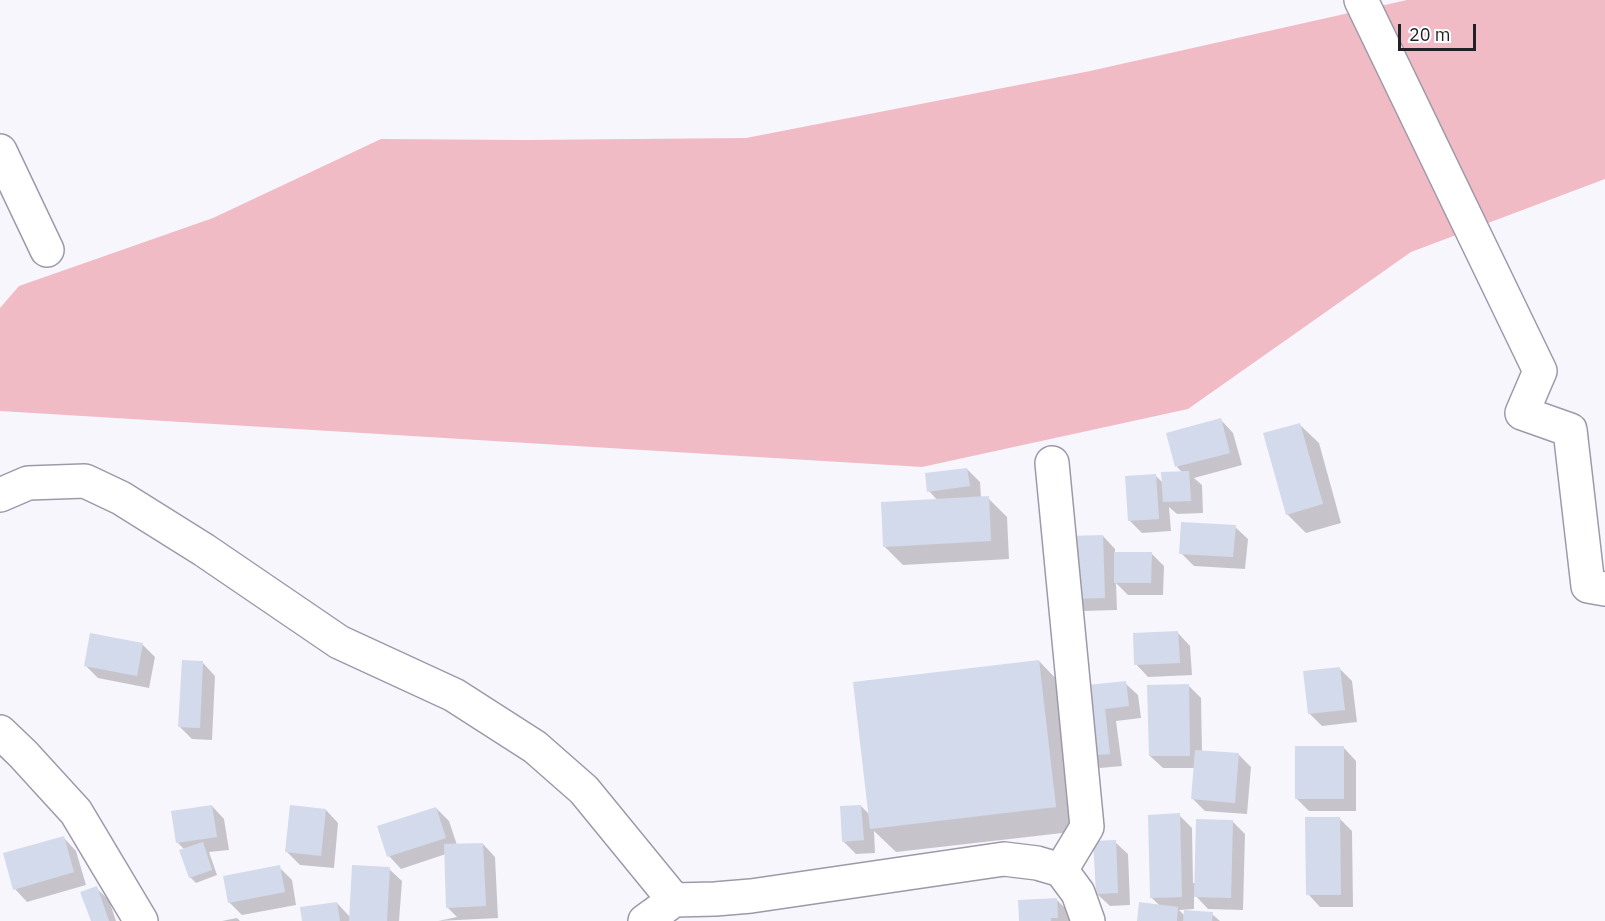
<!DOCTYPE html>
<html>
<head>
<meta charset="utf-8">
<style>
  body { margin:0 }
  #map { position:relative; width:1605px; height:921px; overflow:hidden; background:#f8f6fd; font-family:"IBM Plex Sans",sans-serif }
  canvas { display:block }
  .scale { position:absolute; left:1398px; top:24px; width:78px; height:27px; box-sizing:border-box; border:3px solid #221f26; border-top:0; padding-left:8px; font-size:18px; line-height:21px; white-space:nowrap; color:#221f26; -webkit-text-stroke:4px #fff; paint-order:stroke }
</style>
</head>
<body>
<div id="map">
<canvas width="1605" height="921"></canvas>
<div class="scale">20 m</div>
</div>
<script>
const g = document.querySelector('canvas').getContext('2d');
g.lineJoin = 'round';
function fill(path, color) {
  g.fillStyle = color;
  g.fill(path, 'evenodd');
}
function shape(rows) {
  const path = new Path2D();
  for (const r of rows) {
    path.moveTo(r[0], r[1]);
    for (let i = 2; i < r.length; i += 2) path.lineTo(r[i], r[i + 1]);
  }
  return path;
}
function trace(path, color, width, dash) {
  g.strokeStyle = color;
  g.lineWidth = width;
  g.lineCap = dash ? 'butt' : 'round';
  g.setLineDash(dash || []);
  g.stroke(path);
}
fill(shape([
  [1407,0,1605,0,1605,179,1411,252,1188,409,922,467,0,411,0,308,19,286,213,218,381,139,525,140,746,138,1090,71]
]), '#f1bbc6');
fill(shape([
  [1221,420,1233,433,1242,465,1194,478,1202,485,1203,513,1177,514,1169,507,1171,531,1142,533,1129,520,1155,475,1163,483,1183,473,1177,467],
  [1300,425,1319,443,1341,523,1306,533,1287,514],
  [967,469,980,482,981,498,988,498,1007,517,1009,559,903,565,884,546,938,501,929,491],
  [1235,527,1248,539,1245,569,1194,566,1181,553],
  [1103,536,1115,549,1115,553,1151,553,1164,566,1163,595,1128,595,1116,583,1117,610,1084,611,1071,598],
  [1178,633,1190,646,1192,675,1148,677,1136,664],
  [142,644,155,657,149,688,98,678,86,666],
  [1039,661,1063,686,1080,831,896,852,874,831,875,853,856,854,843,841,861,806,870,815],
  [203,663,215,676,212,740,192,739,180,727],
  [1339,668,1352,681,1357,722,1322,726,1309,713],
  [1125,683,1138,695,1141,718,1116,721,1122,766,1100,768,1087,756,1080,688],
  [1188,685,1201,698,1202,752,1238,754,1251,767,1247,814,1205,811,1193,799,1195,768,1163,768,1150,756],
  [1344,748,1356,761,1356,811,1309,811,1296,798],
  [212,806,224,819,229,850,209,852,217,875,196,883,190,877,185,850,178,843],
  [436,808,449,821,457,845,483,844,495,857,498,918,438,921,457,917,448,908,446,854,401,869,389,856],
  [326,810,338,823,334,868,300,865,287,852],
  [1179,815,1192,828,1193,883,1196,883,1232,821,1245,834,1243,910,1208,909,1194,894,1194,909,1179,910,1185,916,1212,914,1220,921,1138,921,1160,906,1151,897],
  [1339,818,1352,831,1353,907,1320,907,1308,894],
  [64,838,76,851,86,885,27,902,15,889],
  [1115,842,1128,854,1130,905,1110,906,1097,894],
  [279,867,292,880,296,905,242,915,229,902],
  [389,869,402,881,399,921,304,921,337,903,350,917],
  [96,888,109,900,116,921,93,921],
  [1057,900,1069,912,1070,921,1020,921],
  [237,918,240,921,222,921]
]), '#0003');
fill(shape([
  [1221,418,1230,453,1175,467,1166,433],
  [1300,423,1323,504,1286,515,1263,433],
  [967,468,970,486,927,492,925,473],
  [1189,471,1191,501,1163,502,1161,472],
  [1156,474,1159,519,1128,521,1125,476],
  [989,496,991,541,883,547,881,502],
  [1181,522,1236,525,1233,557,1179,554],
  [1103,535,1105,598,1069,599,1067,536],
  [1114,552,1152,552,1151,583,1114,583],
  [1178,631,1180,663,1134,665,1133,633],
  [90,633,143,643,137,676,84,666],
  [182,660,203,661,200,728,178,727],
  [1039,660,1056,807,870,829,853,682],
  [1340,667,1345,710,1308,714,1303,671],
  [1126,681,1129,706,1105,709,1110,754,1086,756,1078,686],
  [1189,684,1190,756,1149,756,1147,685],
  [1295,746,1344,746,1344,799,1295,799],
  [1195,750,1239,753,1235,803,1191,799],
  [212,805,217,837,176,843,171,811],
  [290,805,326,809,321,856,285,852],
  [861,805,864,840,842,842,840,806],
  [436,807,446,838,387,857,377,826],
  [1180,813,1182,897,1150,898,1148,815],
  [1305,817,1340,817,1341,895,1306,895],
  [1196,819,1233,820,1231,898,1194,897],
  [64,836,74,872,13,890,3,853],
  [1116,840,1118,893,1096,894,1093,841],
  [203,842,212,870,189,878,179,850],
  [483,843,486,906,446,908,444,844],
  [280,865,285,892,228,903,223,876],
  [352,865,390,867,387,921,349,921],
  [97,886,109,921,91,921,80,892],
  [1057,898,1058,918,1051,918,1051,921,1019,921,1018,900],
  [337,902,340,921,302,921,300,907],
  [1139,902,1178,907,1177,921,1137,921],
  [1184,910,1213,912,1212,921,1183,921]
]), '#d3daeb');
const minor = shape([
  [1361,0,1540,371,1522,413,1570,430,1588,586,1605,589],
  [0,151,47,250],
  [1052,463,1087,827,1061,870],
  [0,495,28,483,85,481,121,498,204,550,339,642,454,695,535,747,584,790,674,900],
  [0,732,23,754,76,812,141,921],
  [645,921,674,900,715,899,751,896,1004,859,1037,863,1061,870,1078,893,1088,921]
]);
trace(minor, '#9e99aa', 36);
trace(minor, '#fff', 33);
</script>
</body>
</html>
